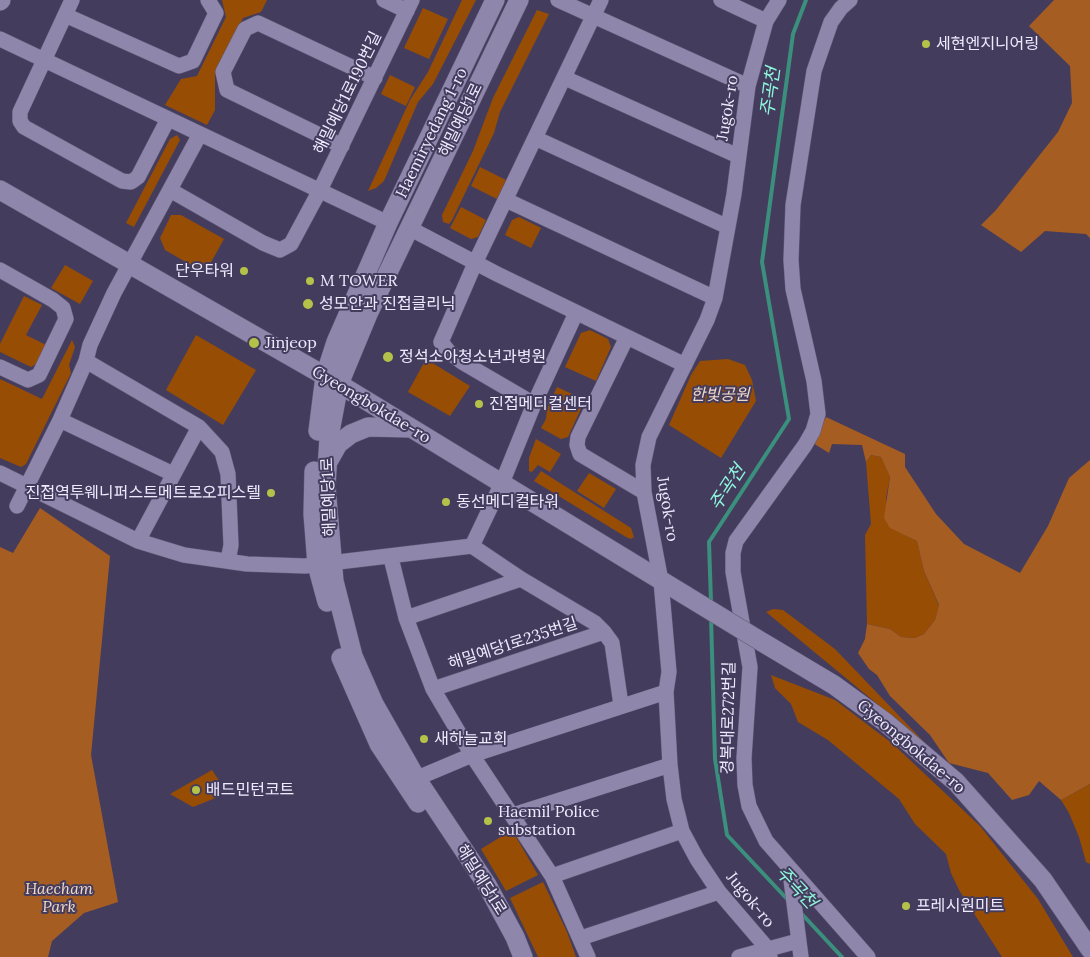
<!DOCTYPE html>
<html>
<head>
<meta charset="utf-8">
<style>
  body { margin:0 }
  canvas { display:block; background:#443c5d }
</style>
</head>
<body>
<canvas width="1090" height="957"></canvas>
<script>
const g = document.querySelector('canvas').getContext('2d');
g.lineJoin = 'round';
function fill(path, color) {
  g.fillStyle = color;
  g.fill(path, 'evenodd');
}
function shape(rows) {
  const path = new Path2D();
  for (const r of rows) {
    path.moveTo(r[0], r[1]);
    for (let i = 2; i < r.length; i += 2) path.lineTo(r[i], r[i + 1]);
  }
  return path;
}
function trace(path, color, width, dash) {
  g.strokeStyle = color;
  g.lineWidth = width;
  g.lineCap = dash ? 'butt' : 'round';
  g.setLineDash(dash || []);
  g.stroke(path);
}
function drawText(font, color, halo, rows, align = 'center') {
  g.font = font + ' Lora,"Noto Sans KR",serif';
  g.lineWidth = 4;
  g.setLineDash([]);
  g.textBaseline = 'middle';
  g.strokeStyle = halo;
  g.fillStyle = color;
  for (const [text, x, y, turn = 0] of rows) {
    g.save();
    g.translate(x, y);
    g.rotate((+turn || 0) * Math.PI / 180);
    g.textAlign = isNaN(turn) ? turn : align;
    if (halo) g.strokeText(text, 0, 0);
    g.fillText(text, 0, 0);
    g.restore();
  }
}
fill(shape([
  [222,0,267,0,261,12,243,18,215,74,215,110,207,125,165,105,181,79,197,76,226,17],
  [462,0,476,0,433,84,418,102,384,181,376,188,368,191,410,100,428,72],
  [423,8,448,19,429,59,404,48],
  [537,10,549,14,500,112,494,133,452,220,449,224,443,222,442,215,473,151,493,98],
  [390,75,415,87,406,106,381,94],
  [177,135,180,140,134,227,126,223,170,139],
  [480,167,506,180,497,199,471,186],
  [461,207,486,220,478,237,471,239,450,228],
  [171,215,181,215,224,239,205,273,165,250,160,238],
  [519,217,541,228,531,248,505,235,512,220],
  [65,265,93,281,80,304,51,288],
  [24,296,42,305,26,335,46,345,36,364,31,367,0,352,0,344],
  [590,330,608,339,611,347,596,381,565,367,581,333],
  [196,335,256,370,223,425,166,390],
  [72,340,75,347,69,365,71,373,26,464,21,467,0,458,0,379,42,399],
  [426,359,470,386,450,416,408,392],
  [728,359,745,365,752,380,756,401,721,458,669,425,691,375,700,361],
  [557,387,585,400,568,437,561,439,541,428,546,419,547,409],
  [536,439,561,454,550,472,538,465,532,472,529,471,529,458],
  [871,455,881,457,890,477,886,498,891,528,917,541,924,571,939,606,935,620,924,634,915,638,901,637,890,629,867,624,865,535,871,524,866,462],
  [541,471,631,528,634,537,631,539,626,537,534,481],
  [589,473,616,489,604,508,577,491],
  [773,609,783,610,835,649,928,746,766,612],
  [771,675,835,700,893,744,980,826,1038,899,1073,957,1002,957,959,890,951,873,946,854,915,824,899,799,828,740,798,722,791,704,775,688],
  [212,770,220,782,213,786,218,797,193,807,170,794],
  [1090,784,1090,864,1086,862,1079,837,1069,813,1061,800],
  [512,830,538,875,506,891,481,849],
  [543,882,567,932,576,957,538,957,510,898]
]), '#974d04');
fill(shape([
  [1054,0,1090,0,1090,238,1086,234,1045,231,1021,252,981,225,996,210,1058,132,1072,103,1070,66,1029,26],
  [826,417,905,454,905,467,936,514,964,544,1020,573,1048,526,1069,478,1090,460,1090,784,1061,800,1039,781,1029,795,1012,800,988,773,949,763,930,735,890,696,877,675,869,669,858,653,865,639,867,624,890,629,901,637,915,638,924,634,935,620,939,605,924,571,917,541,890,528,884,518,890,477,881,457,871,455,866,462,862,445,832,444,829,453,813,443],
  [40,508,110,556,91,755,118,902,84,913,52,941,48,957,0,957,0,547,13,553]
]), '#a65d22');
trace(shape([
  [711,602,709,542,789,419,762,262,793,34,806,0],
  [711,617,715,759,727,835,788,900],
  [800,912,842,957]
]), '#3a907c', 4);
const minor = shape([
  [72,0,20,112,20,121,24,127,122,181,131,182,138,177,168,119],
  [384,0,407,11],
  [558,0,748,86],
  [721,0,766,21],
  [850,0,841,8,831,22,814,71,793,205,791,260,793,289,814,381,818,414,813,431,805,445,736,541,733,553,733,572,750,667,744,758,745,785,749,806,766,841,868,957],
  [65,15,179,66,193,61,216,13,208,0],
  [0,39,388,223],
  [565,78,738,156],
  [535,138,728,227],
  [342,146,227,90,223,72,245,29,258,23,375,78],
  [170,190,263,243,280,250,291,244,320,190,412,0],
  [506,200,715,298],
  [409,228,497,274,685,365],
  [0,270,53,300,63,308,66,319,39,375,28,380,0,367],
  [627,337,578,437,577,445,580,454,644,492],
  [86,361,199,427,222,452,228,474,231,545,228,561],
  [534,404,462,362,449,352,441,342,476,261,601,0],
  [60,420,173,474],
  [0,473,138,541,184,555,247,564,305,566,472,546,521,579,595,623,604,632,612,643,621,705],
  [17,506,60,420,86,361,90,345,114,293,200,134],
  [138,541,199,427],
  [472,546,502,483,534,404,576,313],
  [391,558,406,618,433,689,472,755,552,876,588,957],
  [406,618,521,579],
  [433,689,604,632],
  [408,782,472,755,666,692],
  [513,815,670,765],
  [790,872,801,957],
  [552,876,682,831],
  [581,938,719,892],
  [739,957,798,941],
  [770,957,767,948,719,892,697,859,682,831,674,799,670,765,666,692,669,672,661,581,644,492,643,465,649,437,707,320,715,298,734,194,748,86,766,21,779,0]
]);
const tertiary = shape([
  [519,0,368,314,339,384,329,437,326,486,334,581,353,656,374,704,416,778,487,885,515,937,523,957],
  [0,1,1,0],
  [0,190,339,384,685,595],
  [318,431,325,376,336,342,388,223,495,0],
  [329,460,338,444,351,434,368,427,410,428],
  [314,471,313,514,317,565,327,602],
  [762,642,834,685,885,722,956,782,1043,880,1090,949],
  [341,658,379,744,418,803]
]);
trace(minor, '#625a76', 16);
trace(tertiary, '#625a76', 20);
trace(minor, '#8f86ac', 15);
trace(tertiary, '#8f86ac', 19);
const tertiaryBridge = shape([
  [685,595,762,642]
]);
trace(tertiaryBridge, '#625a76', 20, []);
trace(tertiaryBridge, '#8f86ac', 19);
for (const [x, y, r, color] of [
  [926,44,5,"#b5c24a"],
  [244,271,5,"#b5c24a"],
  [310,281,5,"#b5c24a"],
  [308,304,6,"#b5c24a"],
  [254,343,6,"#b5c24a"],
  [388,357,6,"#b5c24a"],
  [479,404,5,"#b5c24a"],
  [271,493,5,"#b5c24a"],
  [446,502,5,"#b5c24a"],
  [424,739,5,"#b5c24a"],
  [196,790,5,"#b5c24a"],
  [488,821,5,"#b5c24a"],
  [906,906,5,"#b5c24a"]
]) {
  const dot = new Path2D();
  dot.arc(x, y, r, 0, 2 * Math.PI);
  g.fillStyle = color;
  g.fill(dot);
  trace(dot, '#443c5d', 2);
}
drawText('16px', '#eeeafe', '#443c5d', [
  ["세현엔지니어링",936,44],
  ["단우타워",234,271,"right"],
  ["M TOWER",320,281],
  ["성모안과 진접클리닉",319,304],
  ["Jinjeop",265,343],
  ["정석소아청소년과병원",399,357],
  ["진접메디컬센터",489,404],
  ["진접역투웨니퍼스트메트로오피스텔",261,493,"right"],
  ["동선메디컬타워",456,502],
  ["새하늘교회",434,739],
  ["배드민턴코트",206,790],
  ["Haemil Police",498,812],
  ["substation",498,830],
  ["프레시원미트",916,906]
], 'left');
drawText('16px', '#eeeafe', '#443c5d', [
  ["해밀예당1로190번길",348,93,-64],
  ["Jugok-ro",728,108,-81],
  ["해밀예당1로",461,120,-64],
  ["Haemiryedang 1-ro",432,133,-64],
  ["Gyeongbokdae-ro",371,405,31],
  ["해밀예당1로",329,497,-92],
  ["Jugok-ro",667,509,81],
  ["해밀예당1로235번길",513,644,-18],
  ["경복대로272번길",729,718,-89],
  ["Gyeongbokdae-ro",911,747,40],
  ["해밀예당1로",481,880,58],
  ["Jugok-ro",750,900,51]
]);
drawText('italic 16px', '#f1d8c7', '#443c5d', [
  ["한빛공원",720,395],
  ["Haecham",59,889],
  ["Park",59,907]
]);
drawText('italic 18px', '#8ef8dd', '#443c5d', [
  ["주곡천",771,92,-82],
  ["주곡천",728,488,-57],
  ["주곡천",796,888,47]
]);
</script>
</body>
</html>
